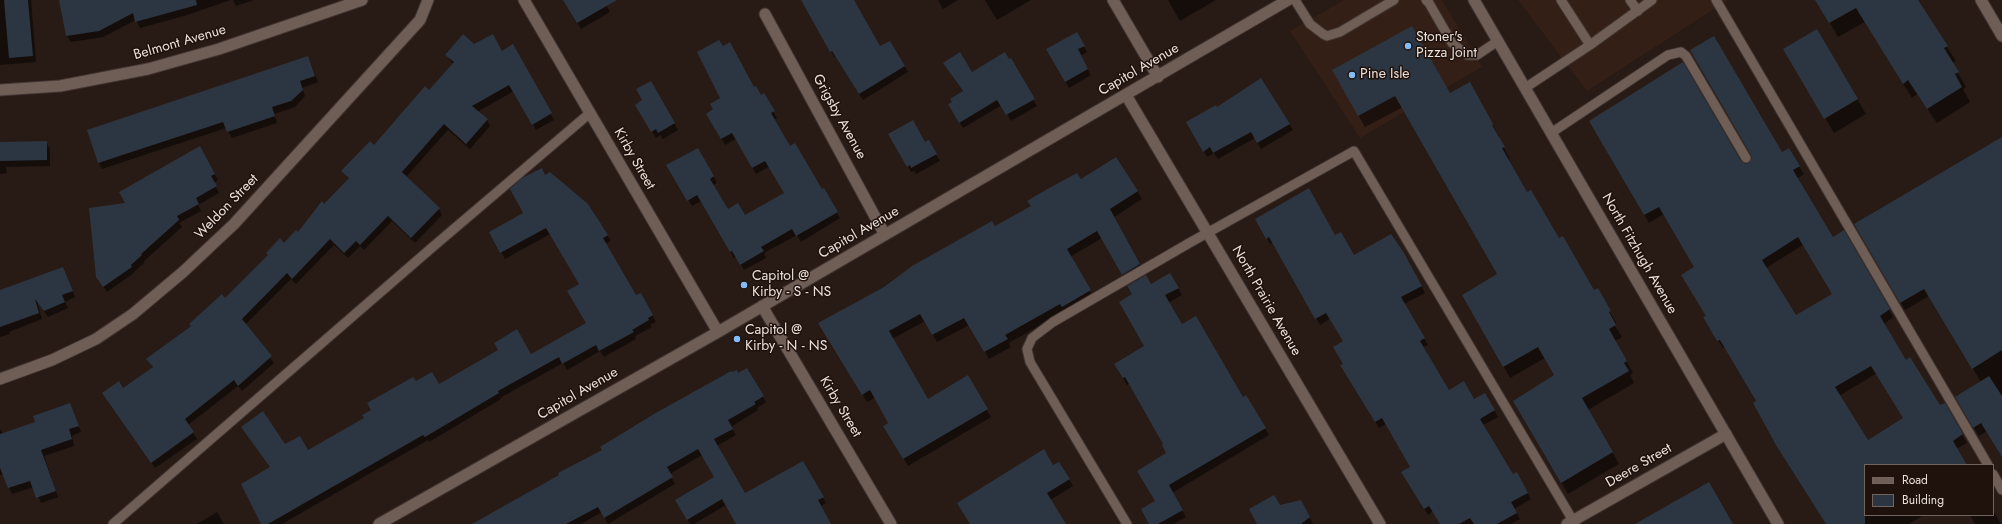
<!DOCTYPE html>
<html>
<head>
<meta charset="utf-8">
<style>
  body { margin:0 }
  #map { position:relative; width:2002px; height:524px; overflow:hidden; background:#281a14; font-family:Jost,sans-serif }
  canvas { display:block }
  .legend { position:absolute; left:1864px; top:464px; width:130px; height:52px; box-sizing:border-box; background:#1f110b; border:1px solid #71645f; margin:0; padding:5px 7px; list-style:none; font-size:12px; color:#ebe1dd }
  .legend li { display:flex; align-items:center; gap:8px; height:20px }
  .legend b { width:20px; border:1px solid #71645f }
</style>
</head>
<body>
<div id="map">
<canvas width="2002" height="524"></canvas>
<ul class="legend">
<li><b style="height:5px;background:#6f5e56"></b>Road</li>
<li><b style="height:11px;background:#2c3642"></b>Building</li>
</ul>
</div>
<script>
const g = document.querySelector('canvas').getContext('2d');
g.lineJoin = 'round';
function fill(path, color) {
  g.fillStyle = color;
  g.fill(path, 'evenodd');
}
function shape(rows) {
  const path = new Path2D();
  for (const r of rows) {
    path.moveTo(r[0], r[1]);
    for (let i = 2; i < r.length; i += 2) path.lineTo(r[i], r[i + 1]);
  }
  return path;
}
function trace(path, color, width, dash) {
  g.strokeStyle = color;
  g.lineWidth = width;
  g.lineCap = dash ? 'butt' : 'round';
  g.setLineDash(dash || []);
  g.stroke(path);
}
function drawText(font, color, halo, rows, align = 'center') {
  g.font = font + ' Jost,sans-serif';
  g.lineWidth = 3;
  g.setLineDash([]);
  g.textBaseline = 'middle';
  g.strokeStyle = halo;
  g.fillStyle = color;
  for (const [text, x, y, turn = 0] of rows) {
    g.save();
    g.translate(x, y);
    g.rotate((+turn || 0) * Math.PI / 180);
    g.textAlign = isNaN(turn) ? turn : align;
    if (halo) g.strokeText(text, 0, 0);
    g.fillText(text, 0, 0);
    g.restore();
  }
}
fill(shape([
  [1344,0,1442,0,1482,67,1360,138,1290,31],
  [1518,0,1728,0,1587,91]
]), '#331f15');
fill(shape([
  [0,0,31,0,36,62,0,65],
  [60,0,231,0,184,16,140,28,136,20,103,37,71,42,67,36],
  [233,0,254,0,236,6],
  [565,0,615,0,606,5,610,12,581,29],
  [803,0,853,0,880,48,890,42,908,72,863,100,836,57,835,58],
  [938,0,958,0,943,9],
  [985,0,1031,0,997,20],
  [1168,0,1216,0,1180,21],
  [1817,0,1917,0,1956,61,1952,63,1966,87,1963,89,1970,102,1937,123,1917,94,1912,98,1865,22,1838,37],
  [1817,30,1866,114,1834,133,1785,49],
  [1076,33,1087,52,1080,56,1091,75,1069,88,1048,49],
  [474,45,502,52,513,46,554,120,536,130,514,91,477,112,487,120,490,126,470,149,448,130,406,177,439,209,442,215,415,243,392,221,364,250,360,246,348,258,334,245,296,284,291,279,245,325,274,363,242,391,238,386,188,425,197,439,155,468,107,400,153,368,147,359,225,300,268,256,267,253,284,244,298,233,349,179,343,171,374,147,429,91,453,64,446,55],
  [308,57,318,82,302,88,305,96,295,107,274,114,277,123,232,138,226,128,102,169,99,163],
  [1010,59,1037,106,1011,121,1002,105,963,128,949,105,963,92,948,69,972,73],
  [1333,71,1450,94,1469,83,1499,136,1498,137,1510,159,1508,160,1527,193,1594,292,1597,289,1616,323,1614,324,1622,337,1615,341,1633,373,1630,375,1634,383,1588,410,1619,464,1568,494,1514,401,1555,376,1545,358,1510,378,1463,295,1498,275,1403,107,1365,127],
  [651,82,678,130,663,139,660,135,656,138,636,105,643,101],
  [754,88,760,96,763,94,777,118,774,120,790,147,822,191,823,190,840,218,801,242,797,235,764,253,766,258,744,270,737,257,734,258,701,201,692,206,667,165,697,149,717,183,713,185,728,210,745,217,786,194,770,166,756,174,736,139,725,145,707,114],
  [1217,108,1289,124,1293,130,1261,149,1255,138,1218,159,1214,153,1207,157,1188,122],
  [1590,121,1740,162,1746,165,1781,154,1788,149,1804,174,1797,179,1833,238,1844,232,1893,317,1884,324,1905,361,1940,407,1944,404,1967,443,1956,449,1966,465,1865,465,1865,515,1924,515,1909,524,1826,524,1725,347,1723,348,1704,318,1707,316,1695,267,1664,214,1649,223],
  [1803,245,1834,294,1795,317,1766,268],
  [1877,373,1904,418,1867,441,1839,396],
  [890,134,924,143,928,141,940,161,916,174,914,171,911,172],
  [2002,141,2002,455,1987,431,1979,436,1956,397,1981,382,1929,296,1905,310,1856,225],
  [46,142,50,149,50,166,6,167,7,173,0,174,0,144],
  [199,148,218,180,214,183,219,193,198,205,201,211,179,223,182,227,144,261,145,262,134,272,134,273,107,292,101,283,126,204],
  [1116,158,1142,199,1114,217,1144,272,1127,282,1102,238,1070,257,1094,298,1065,311,1009,343,1011,347,989,359,969,325,937,342,925,321,892,339,928,400,968,377,991,417,908,466,884,426,889,423,875,398,867,402,820,324,1080,180],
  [545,176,607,235,611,241,605,244,636,296,640,294,656,322,650,325,652,327,635,336,636,339,604,357,600,351,567,370,563,363,500,398,501,399,429,442,428,440,282,524,262,524,271,468,246,433,308,451,365,419,415,383,438,385,531,356,588,324,580,285,550,234,505,259,490,232,524,214],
  [1256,219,1335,236,1354,257,1408,260,1425,293,1404,304,1428,345,1423,347,1448,391,1474,400,1485,394,1498,417,1483,425,1513,476,1516,474,1531,499,1514,509,1520,519,1511,524,1441,524,1433,511,1428,515,1403,472,1411,467,1386,424,1379,428,1341,366,1344,364,1344,341,1331,318,1320,325,1273,243,1270,244],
  [66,274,75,297,65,302,68,308,48,317,37,301,42,319,9,332,10,334,0,337,0,292],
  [1170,274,1182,295,1168,303,1182,326,1243,398,1246,396,1269,435,1172,493,1186,517,1174,524,1150,524,1167,453,1165,444,1130,383,1127,385,1115,364,1146,347,1151,285],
  [746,369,766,402,757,408,758,410,731,427,736,435,717,446,745,494,803,462,826,503,820,507,830,524,737,524,726,505,694,524,690,524,676,501,716,478,702,455,670,474,675,484,608,524,602,512,581,524,475,524],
  [70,404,81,432,72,436,74,446,44,456,58,497,41,503,34,487,12,494,3,474,0,475,0,429,3,434,37,423],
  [1059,463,1073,486,1050,500,1064,524,971,524],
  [1300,501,1313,524,1258,524,1279,506],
  [1993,510,2001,524,1975,524,1970,515,1993,515],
  [217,512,224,524,197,524]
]), '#0007');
fill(shape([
  [4,0,28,0,33,56,9,58],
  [59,0,196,0,197,5,135,22,133,13,99,31,66,36],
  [563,0,617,0,577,23],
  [801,0,854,0,880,46,890,41,905,66,859,94,832,51,830,52],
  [1815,0,1918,0,1948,46,1944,48,1959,72,1955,74,1962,87,1927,109,1908,80,1903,84,1856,8,1829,23],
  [1412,26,1450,93,1470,82,1493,124,1492,125,1505,147,1502,148,1527,192,1531,190,1559,238,1563,236,1594,290,1598,288,1611,311,1609,312,1616,325,1609,329,1627,361,1624,363,1629,371,1582,398,1613,452,1561,483,1513,401,1554,375,1538,347,1503,367,1462,295,1497,274,1395,96,1358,116,1332,70],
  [1817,29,1858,99,1824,119,1783,49],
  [1077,32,1085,46,1078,49,1088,69,1065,82,1046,49],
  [463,34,474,44,493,34,502,51,513,44,552,113,532,125,509,85,472,106,488,119,466,144,444,124,402,172,440,208,411,238,388,216,360,245,356,241,344,253,330,239,292,279,287,273,242,319,272,356,238,386,234,380,185,419,194,432,151,463,102,393,119,381,123,388,153,367,146,359,191,326,189,324,222,294,225,298,268,255,266,253,280,238,284,243,296,230,298,232,322,201,324,204,349,178,341,171,370,141,374,145,425,86,429,90,454,62,445,55],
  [1714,36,1782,152,1789,148,1800,166,1793,170,1833,237,1844,230,1890,309,1880,316,1906,360,1910,357,1940,405,1945,403,1963,434,1953,441,1967,465,1865,465,1865,524,1826,524,1776,445,1753,403,1756,401,1720,340,1717,341,1703,317,1706,316,1681,275,1694,267,1659,207,1644,215,1589,121,1683,62,1741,161,1746,164,1749,163,1752,158,1751,155,1690,50],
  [1798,237,1832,294,1796,315,1762,260],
  [1871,366,1903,418,1868,440,1835,387],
  [719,40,723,46,730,42,754,87,756,86,761,95,764,93,775,111,771,113,790,146,795,143,822,189,824,188,838,212,796,236,792,229,761,247,764,251,740,265,732,251,730,252,697,195,687,201,666,165,698,148,714,176,710,179,728,209,738,203,745,215,784,193,765,161,752,168,732,133,721,139,706,114,713,109,710,104,720,98,697,52],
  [960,52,972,72,1005,52,1009,59,1011,58,1035,99,1006,115,997,100,959,123,948,104,952,102,950,99,963,91,943,63],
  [308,56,315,76,300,81,303,90,291,101,272,107,275,116,227,132,223,122,98,163,87,130],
  [1261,78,1290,124,1257,143,1251,132,1213,153,1210,147,1203,152,1186,122,1216,105,1217,107],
  [651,81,675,123,658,133,656,129,651,132,635,105,642,100,636,89],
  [913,120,925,142,929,140,937,154,911,168,910,165,907,167,888,134],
  [2002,137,2002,350,1972,369,1924,289,1900,303,1854,224],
  [47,141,47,160,0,161,0,142],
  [200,146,215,174,211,176,217,186,196,198,199,204,177,216,179,220,141,254,142,255,131,265,132,267,103,287,96,277,89,208,125,203,119,192],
  [1116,157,1138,191,1110,209,1140,264,1122,275,1097,231,1067,249,1091,290,1062,307,1060,304,1005,335,1008,339,984,352,964,318,932,335,920,314,889,331,928,399,968,375,988,409,903,459,883,426,888,423,870,390,862,395,818,323,884,287,912,266,992,221,995,226,1031,206,1027,201,1042,192,1077,173,1081,179],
  [542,168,545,175,550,172,588,204,608,235,603,238,636,295,641,293,653,315,648,318,649,320,632,330,634,332,599,351,596,345,562,364,559,357,498,391,499,393,425,437,423,435,268,524,261,524,241,484,270,467,241,427,263,411,285,444,300,436,308,450,364,418,362,415,371,410,367,403,413,377,416,381,432,372,439,384,498,350,494,343,517,329,531,354,586,323,567,291,579,284,546,228,500,253,489,232,523,213,510,189,522,178],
  [1309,188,1335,235,1341,232,1354,255,1391,234,1404,253,1422,286,1401,297,1425,338,1420,341,1449,390,1464,381,1474,399,1485,393,1495,410,1480,419,1513,474,1517,472,1528,493,1511,502,1517,513,1497,524,1474,524,1470,518,1459,524,1440,524,1429,506,1424,509,1401,472,1410,467,1382,418,1375,422,1340,365,1343,364,1333,347,1343,341,1326,313,1315,319,1269,237,1266,239,1255,219],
  [63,267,73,291,62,295,65,302,44,311,35,299,39,313,0,327,0,290],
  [1170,273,1179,288,1165,295,1182,324,1196,316,1243,397,1246,395,1266,428,1169,485,1183,510,1158,524,1149,524,1141,509,1155,501,1137,471,1166,453,1162,445,1163,444,1125,377,1123,378,1114,364,1144,346,1119,302,1132,294,1127,286,1146,275,1151,284],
  [747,368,764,396,754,402,756,404,728,420,733,429,714,439,745,493,803,461,824,497,818,500,831,524,736,524,722,499,687,520,675,500,714,477,698,449,667,467,673,477,604,518,598,507,566,524,472,524,559,475,558,473,602,450,600,447,654,414,731,371,732,372,737,370,738,373],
  [1989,376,2002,396,2002,457,1981,423,1973,428,1955,397],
  [70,403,79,426,69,429,72,439,41,450,56,491,36,498,30,481,8,488,0,468,0,434,35,422,33,416],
  [1044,449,1053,465,1059,462,1070,479,1047,493,1066,524,970,524,957,503],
  [1709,482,1733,524,1635,524,1663,508],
  [1274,495,1280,505,1301,500,1310,517,1301,524,1257,524,1249,509]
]), '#2c3642');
const service = shape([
  [1295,0,1310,24,1323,34,1327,36,1340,32,1394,0],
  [1426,0,1429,3,1452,43,1467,55,1477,55,1498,41],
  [1561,0,1590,45],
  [1630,0,1638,11],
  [1716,0,1988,465],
  [1525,88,1590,45,1652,0],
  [1551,133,1668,55,1681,52,1686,56,1746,158],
  [1993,474,2002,490],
  [113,524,428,251,590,113],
  [1127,524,1030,362,1027,349,1032,338,1053,322,1191,242,1354,151,1575,524]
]);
const minor = shape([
  [524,0,718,332],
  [1113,0,1158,77],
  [765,14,885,235],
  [0,90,60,86,148,69,219,49,362,0],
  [1126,95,1380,524],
  [762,306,891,524],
  [0,379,52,360,96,339,133,314,183,272,234,224,420,20,428,0],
  [379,524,718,332,1288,0],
  [1567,524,1726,434]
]);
const tertiary = shape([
  [1474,0,1778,524],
  [1981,0,2002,36]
]);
trace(service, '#413532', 11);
trace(minor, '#413532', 13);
trace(tertiary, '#413532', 13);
trace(service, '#6f5e56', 9);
trace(minor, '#6f5e56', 11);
trace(tertiary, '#6f5e56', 11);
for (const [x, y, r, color] of [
  [1408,46,4,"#82bcfa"],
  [1352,75,4,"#82bcfa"],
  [744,285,4,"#82bcfa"],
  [737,339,4,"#82bcfa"]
]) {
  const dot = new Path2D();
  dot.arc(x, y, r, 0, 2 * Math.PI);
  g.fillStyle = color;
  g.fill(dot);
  trace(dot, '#1f110b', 1.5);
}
drawText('14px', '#ebe1dd', '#1f110b', [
  ["Stoner's",1416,38],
  ["Pizza Joint",1416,54],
  ["Pine Isle",1360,75],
  ["Capitol @",752,277],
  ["Kirby - S - NS",752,293],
  ["Capitol @",745,331],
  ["Kirby - N - NS",745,347]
], 'left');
drawText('14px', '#ebe1dd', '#1f110b', [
  ["Belmont Avenue",180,43,-16],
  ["Capitol Avenue",1139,70,-30],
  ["Grigsby Avenue",839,117,61],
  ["Kirby Street",634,159,60],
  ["Weldon Street",227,207,-46],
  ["Capitol Avenue",859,233,-30],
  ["North Fitzhugh Avenue",1639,254,60],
  ["North Prairie Avenue",1266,301,60],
  ["Capitol Avenue",578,394,-30],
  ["Kirby Street",840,407,59],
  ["Deere Street",1639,466,-30]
]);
</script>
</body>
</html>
